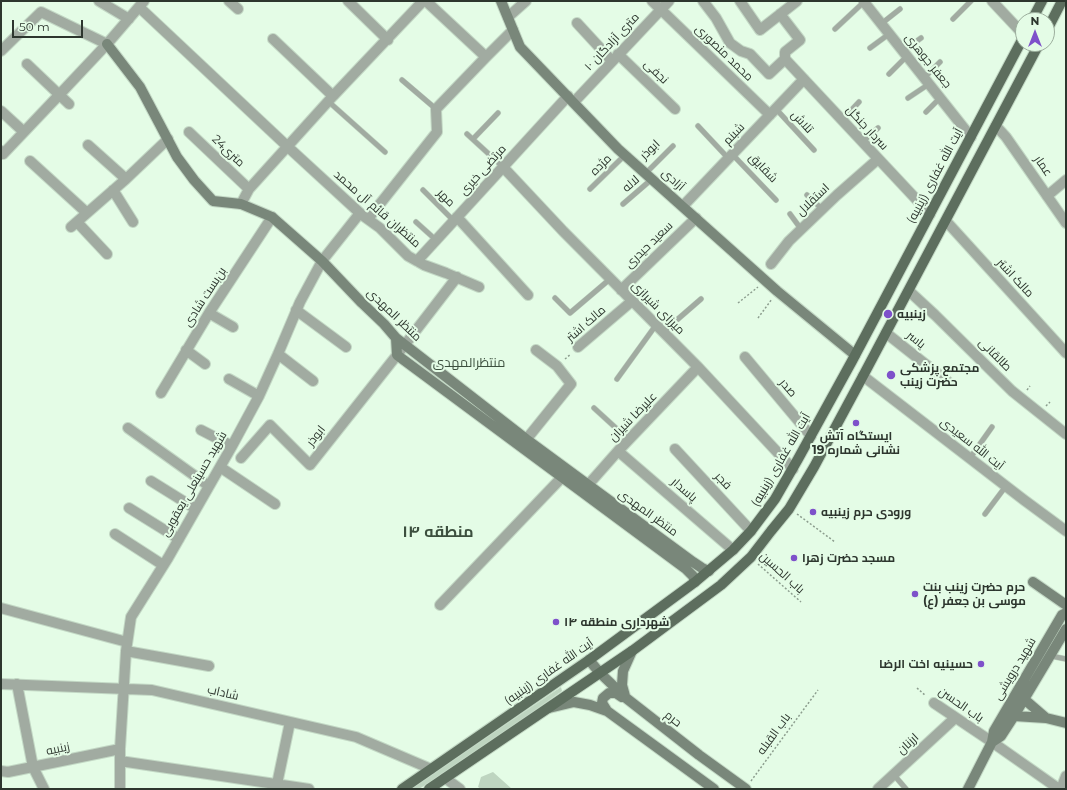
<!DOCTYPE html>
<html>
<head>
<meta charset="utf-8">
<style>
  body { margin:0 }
  #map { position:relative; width:1067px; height:790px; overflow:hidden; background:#e4fce6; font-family:Montserrat,sans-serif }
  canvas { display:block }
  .frame { position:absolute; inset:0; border:2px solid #2d362e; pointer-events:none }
  .north { position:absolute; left:1015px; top:12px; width:40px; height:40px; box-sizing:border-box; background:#e4fce6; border:1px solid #9bad9c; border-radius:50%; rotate:0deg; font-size:11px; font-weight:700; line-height:16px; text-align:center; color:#2d362e }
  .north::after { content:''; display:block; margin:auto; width:14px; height:18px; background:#7e51ca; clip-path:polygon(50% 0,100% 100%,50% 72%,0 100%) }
  .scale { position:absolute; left:12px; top:20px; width:71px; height:18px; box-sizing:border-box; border:2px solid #2d362e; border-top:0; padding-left:5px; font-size:12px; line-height:14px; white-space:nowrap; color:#2d362e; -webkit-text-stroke:3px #e4fce6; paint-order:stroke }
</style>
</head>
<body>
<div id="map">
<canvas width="1067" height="790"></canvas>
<div class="frame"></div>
<div class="north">N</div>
<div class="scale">50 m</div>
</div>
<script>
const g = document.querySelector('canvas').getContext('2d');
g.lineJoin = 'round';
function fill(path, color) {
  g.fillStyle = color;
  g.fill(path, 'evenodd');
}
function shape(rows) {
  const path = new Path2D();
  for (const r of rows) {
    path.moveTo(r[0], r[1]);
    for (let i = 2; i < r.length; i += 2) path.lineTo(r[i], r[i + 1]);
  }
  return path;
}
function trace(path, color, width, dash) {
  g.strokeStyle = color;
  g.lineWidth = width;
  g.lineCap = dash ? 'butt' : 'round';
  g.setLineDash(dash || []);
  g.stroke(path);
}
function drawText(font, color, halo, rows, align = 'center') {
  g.font = font + ' Montserrat,Cairo,sans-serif';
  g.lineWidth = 4;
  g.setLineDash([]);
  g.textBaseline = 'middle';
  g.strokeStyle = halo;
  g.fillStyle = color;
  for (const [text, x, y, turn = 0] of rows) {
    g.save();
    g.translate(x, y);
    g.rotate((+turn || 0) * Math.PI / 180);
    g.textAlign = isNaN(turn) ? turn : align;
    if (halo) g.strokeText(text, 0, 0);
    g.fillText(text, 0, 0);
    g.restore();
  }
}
fill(shape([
  [561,687,562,691,482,748,419,789,410,789],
  [493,772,512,789,481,789,478,787,481,777]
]), '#bed5c0');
const lane = shape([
  [953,19,971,1],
  [881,24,900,9],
  [835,29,865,1],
  [870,48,889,34],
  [903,51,921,38],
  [889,74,907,56],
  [924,78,940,62],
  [402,80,436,109],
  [908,98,929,84],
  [329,102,385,152],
  [776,109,814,150],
  [926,112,940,98],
  [842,120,859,102],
  [698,126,728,158],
  [467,134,503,167],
  [473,139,498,113],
  [862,142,878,128],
  [732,154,776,200],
  [646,173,673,146],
  [590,189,625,155],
  [423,190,454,221],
  [807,195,822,209],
  [623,204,652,179],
  [790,214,801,229],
  [416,222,436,240],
  [555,298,570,313,610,279],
  [663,332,701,299],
  [617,379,656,325],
  [594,408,629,440],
  [970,458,992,427],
  [985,514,1006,486],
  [1051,656,1066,659],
  [894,775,906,789]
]);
const street = shape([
  [99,1,129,19],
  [229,1,238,9],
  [348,1,388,40],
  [426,1,486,57],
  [652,1,770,115],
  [703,1,716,18,730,43,741,51,750,54,769,74,785,59,785,52,800,40,780,14],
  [740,1,760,30,797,1],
  [992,1,1023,34],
  [864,2,971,137],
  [139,7,288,147,362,215,380,228,408,256,424,265,446,273,479,287],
  [508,17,526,1],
  [577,23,612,61],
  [273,39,333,96],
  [1,51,41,12,107,44],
  [618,54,675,109],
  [785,59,930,214],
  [27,64,69,104],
  [574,102,669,1],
  [1,111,24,132],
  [996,126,1006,137,1066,223],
  [189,132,249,189],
  [88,145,126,179],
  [1,151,3,154,60,94,107,44,144,1],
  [30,161,87,213],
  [503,167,563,231,698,367,793,469],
  [113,190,133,222],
  [1047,196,1066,180],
  [241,204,249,189,333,96,423,1],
  [683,206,804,79],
  [457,217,528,295],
  [368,219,437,132,436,109,486,57,513,30],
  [946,221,1066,353],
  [77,222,107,254],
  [71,227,126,179,168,139],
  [417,261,568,96],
  [771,264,789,241,837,195,878,159],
  [621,290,696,218],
  [909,291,935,315,1012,391,1066,434],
  [296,310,346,347],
  [209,313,233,327],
  [886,333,948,382],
  [578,347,632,301],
  [186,350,205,364],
  [278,354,313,381],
  [745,357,811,436],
  [863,376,1024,500,1066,531],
  [229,379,259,396],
  [161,393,209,313,272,217],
  [128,428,209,486],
  [201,430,232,446],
  [521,446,571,384,557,366,536,350],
  [675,449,751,531],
  [618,451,733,550],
  [241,458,270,425,310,465,397,355,457,277],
  [220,467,275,504],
  [151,481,196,509],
  [588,485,618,451,698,367],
  [129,508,179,539],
  [115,534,163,565],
  [440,605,567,472],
  [1,608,127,642],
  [126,651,209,666],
  [1,684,152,690,356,737,431,769],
  [17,684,33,767,44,789],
  [934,703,992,742,1059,789],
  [120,761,309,789],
  [1,771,8,772,120,749],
  [445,778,460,789],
  [277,784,290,722],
  [120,789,120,749,126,651,131,617,168,558,232,446,259,396,278,354,300,302,322,261,360,213],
  [878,789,955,718],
  [1061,789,1066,776]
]);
const secondary = shape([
  [501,1,520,47,618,149,777,291,855,355],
  [107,44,140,87,177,157,194,180,213,201,241,204,272,217,322,261,362,303,384,324,396,338,526,439,693,562,702,568,709,571],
  [396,338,397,355,686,569,693,576,695,582],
  [1033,582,1066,605],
  [589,660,600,673,626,698,699,755,746,789],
  [625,696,622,685,623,671,632,651],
  [1024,699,1046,718],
  [549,708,574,702,590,705,607,711,714,789],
  [607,711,602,703,603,698,609,693,616,693,622,697],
  [1014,716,1046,718,1066,723],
  [992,742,1001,736,1014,716,1066,629],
  [968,789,992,742,994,731,1062,615,1066,613]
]);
const primary = shape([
  [1032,20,1042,1],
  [1047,30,1062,1],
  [402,789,589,660,695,582,733,550,751,531,775,499,798,459,852,361,1023,38],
  [429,789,632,651,721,585,751,557,771,531,789,509,814,467,863,376,1039,44]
]);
trace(lane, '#c3d8c5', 6);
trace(street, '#c3d8c5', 12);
trace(secondary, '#c3d8c5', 12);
trace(primary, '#c3d8c5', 12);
trace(shape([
  [738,303,758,287],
  [758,318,772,299],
  [565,359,571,354],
  [1027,390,1030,386],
  [1046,406,1050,402],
  [797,514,835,542],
  [758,564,801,602],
  [917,688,926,696],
  [751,781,818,690]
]), '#8c9d8e', 1.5, [2, 2]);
trace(lane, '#a1aba1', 5);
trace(street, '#a1aba1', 10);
trace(secondary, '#79877a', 10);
trace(primary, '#5d6e5e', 10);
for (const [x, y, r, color] of [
  [888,314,5,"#7e51ca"],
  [891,375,5,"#7e51ca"],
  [856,423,4,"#7e51ca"],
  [813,512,4,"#7e51ca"],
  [794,558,4,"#7e51ca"],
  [915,594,4,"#7e51ca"],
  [556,622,4,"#7e51ca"],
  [981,664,4,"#7e51ca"]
]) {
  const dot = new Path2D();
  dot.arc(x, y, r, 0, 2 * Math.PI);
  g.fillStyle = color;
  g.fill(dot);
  trace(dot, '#e4fce6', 1.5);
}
drawText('12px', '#2d362e', '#e4fce6', [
  ["۱۰ متری آزادگان",612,42,-47],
  ["محمد منصوری",724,53,44],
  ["جعفر جوهری",928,61,51],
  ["نجفی",656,72,44],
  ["تلاش",802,122,47],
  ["سردار جنگل",867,128,47],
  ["شبنم",734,134,-46],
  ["ابوذر",650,150,-44],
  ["24متری",228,151,44],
  ["مژده",601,165,-44],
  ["عمار",1043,166,55],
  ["شقایق",763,168,46],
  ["مرتضی خیری",483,170,-48],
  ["آیت الله غفاری (زینبیه)",935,176,-62],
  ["آزادی",673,180,42],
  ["لاله",631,184,-41],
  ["مهر",446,198,46],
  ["استقلال",813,200,-44],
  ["منتظران قائم آل محمد",377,209,41],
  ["سعید حیدری",649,245,-44],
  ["مالک اشتر",1015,278,47],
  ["بن‌بست شادی",205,297,-57],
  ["میرزای شیرازی",658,308,45],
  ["منتظر المهدی",394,315,44],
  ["مالک اشتر",586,324,-41],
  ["یاسر",916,340,39],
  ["طالقانی",995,355,45],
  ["صدر",788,388,50],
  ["علیرضا شیران",633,417,-46],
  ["ابوذر",316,436,-52],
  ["آیت الله سعیدی",972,444,38],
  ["آیت الله غفاری (زینبیه)",781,460,-60],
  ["فجر",723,481,47],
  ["شهید حسینعلی یعقوبی",194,484,-60],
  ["پاسدار",684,490,41],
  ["منتظر المهدی",648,513,36],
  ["باب الحسین",782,573,42],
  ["شهید درویشی",1015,669,-59],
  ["آیت الله غفاری (زینبیه)",549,672,-35],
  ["شاداب",223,693,13],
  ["باب الحسن",961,705,35],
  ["حرم",673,719,38],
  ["باب القبله",774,734,-54],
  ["ارزنان",908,744,-43],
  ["زینبیه",58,749,-12]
]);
drawText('bold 12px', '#2d362e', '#e4fce6', [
  ["زینبیه",897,314],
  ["مجتمع پزشکی",900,368],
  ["حضرت زینب",900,382],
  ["ایستگاه آتش",856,436,"center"],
  ["نشانی شماره 19",856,450,"center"],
  ["ورودی حرم زینبیه",821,512],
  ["مسجد حضرت زهرا",802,558],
  ["حرم حضرت زینب بنت",923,587],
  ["موسی بن جعفر (ع)",923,601],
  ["شهرداری منطقه ۱۴",564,622],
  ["حسینیه اخت الرضا",973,664,"right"]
], 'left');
drawText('13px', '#3c4f3e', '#e4fce6', [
  ["منتظرالمهدی",469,363]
]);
drawText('bold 16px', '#3c4f3e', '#e4fce6', [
  ["منطقه ۱۴",438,532]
]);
</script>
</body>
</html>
